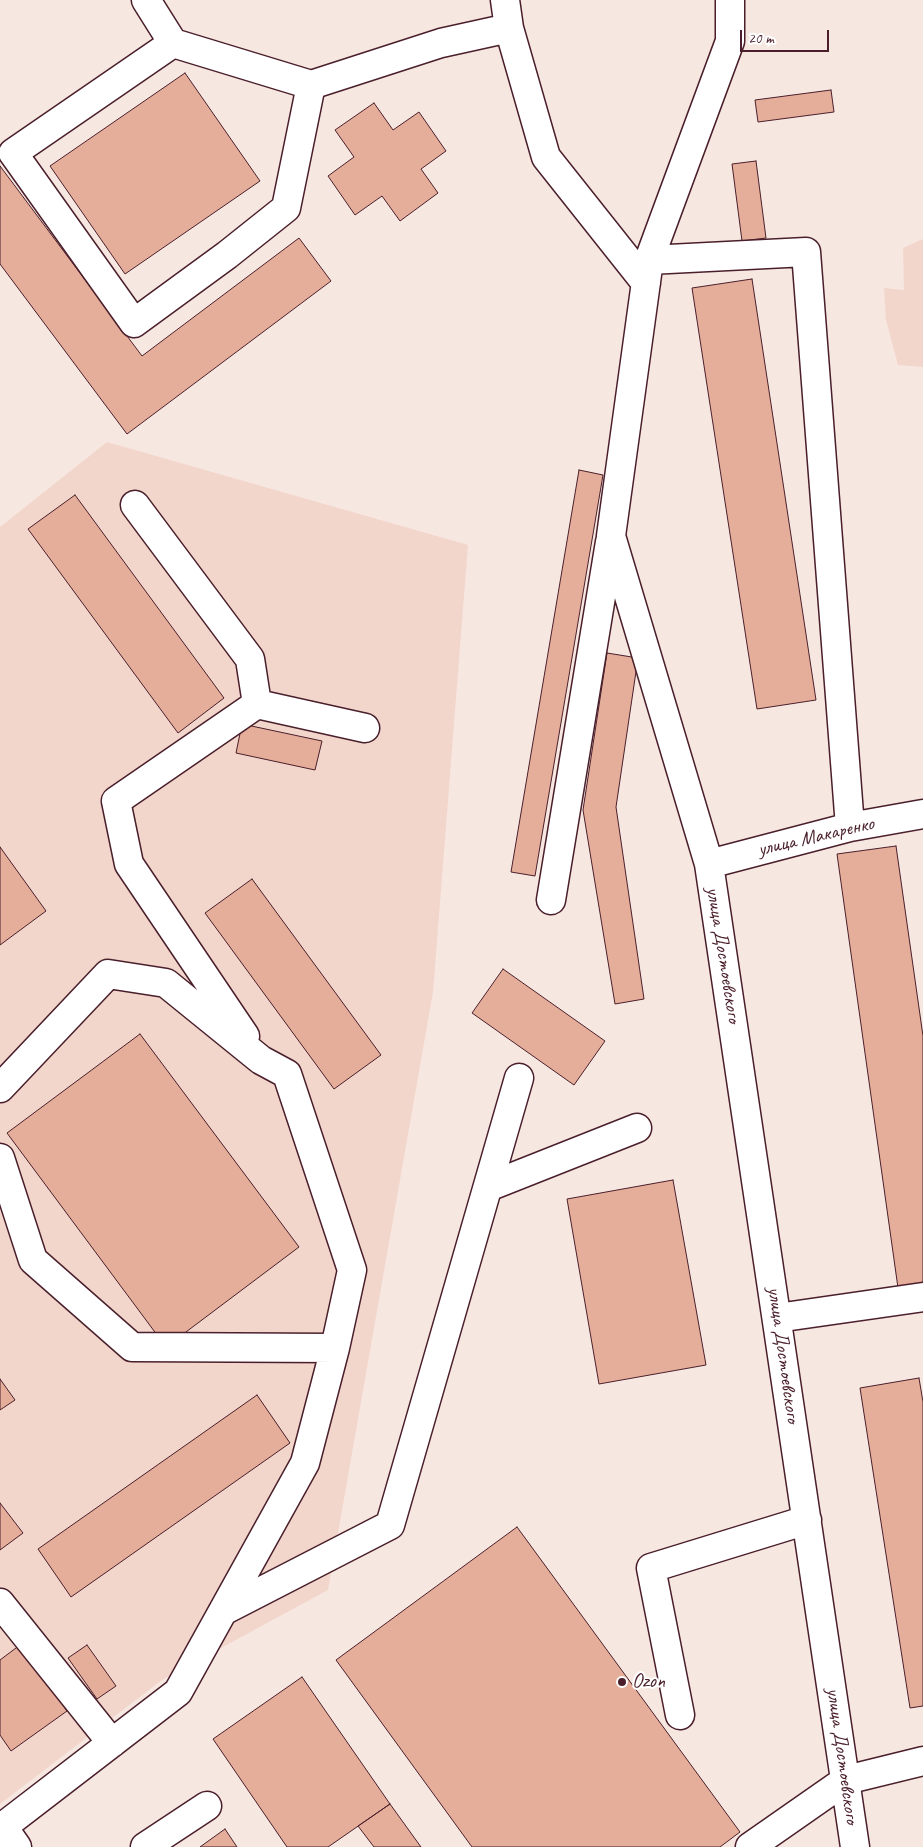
<!DOCTYPE html>
<html>
<head>
<meta charset="utf-8">
<style>
  body { margin:0 }
  #map { position:relative; width:923px; height:1847px; overflow:hidden; background:#f7e7e1; font-family:Caveat,sans-serif }
  canvas { display:block }
  .scale { position:absolute; left:740px; top:30px; width:89px; height:22px; box-sizing:border-box; border:2px solid #4a1f2b; border-top:0; padding-left:6px; font-size:15px; line-height:18px; white-space:nowrap; color:#4a1f2b; -webkit-text-stroke:4px #fff; paint-order:stroke }
</style>
</head>
<body>
<div id="map">
<canvas width="923" height="1847"></canvas>
<div class="scale">20 m</div>
</div>
<script>
const g = document.querySelector('canvas').getContext('2d');
g.lineJoin = 'round';
function fill(path, color) {
  g.fillStyle = color;
  g.fill(path, 'evenodd');
}
function shape(rows) {
  const path = new Path2D();
  for (const r of rows) {
    path.moveTo(r[0], r[1]);
    for (let i = 2; i < r.length; i += 2) path.lineTo(r[i], r[i + 1]);
  }
  return path;
}
function trace(path, color, width, dash) {
  g.strokeStyle = color;
  g.lineWidth = width;
  g.lineCap = dash ? 'butt' : 'round';
  g.setLineDash(dash || []);
  g.stroke(path);
}
function drawText(font, color, halo, rows, align = 'center') {
  g.font = font + ' Caveat,sans-serif';
  g.lineWidth = 4;
  g.setLineDash([]);
  g.textBaseline = 'middle';
  g.strokeStyle = halo;
  g.fillStyle = color;
  for (const [text, x, y, turn = 0] of rows) {
    g.save();
    g.translate(x, y);
    g.rotate((+turn || 0) * Math.PI / 180);
    g.textAlign = isNaN(turn) ? turn : align;
    if (halo) g.strokeText(text, 0, 0);
    g.fillText(text, 0, 0);
    g.restore();
  }
}
fill(shape([
  [923,239,923,367,898,365,886,320,884,288,904,290,903,248],
  [107,442,468,545,433,992,328,1590,162,1680,0,1804,0,527]
]), '#f2d6cc');
const building = shape([
  [185,73,260,181,125,274,50,166,185,73],
  [831,90,834,112,758,122,755,100,831,90],
  [374,103,393,130,419,112,446,151,421,169,438,193,400,221,382,196,355,215,328,176,354,157,335,130,374,103],
  [756,161,766,238,742,241,732,164,756,161],
  [0,166,142,356,299,238,331,281,127,434,0,264,0,166],
  [752,279,816,700,757,709,692,288,752,279],
  [579,470,603,475,535,876,511,872,579,470],
  [75,495,224,698,178,733,28,529,75,495],
  [607,653,638,658,616,807,644,999,615,1004,583,810,607,653],
  [242,724,322,741,315,770,236,753,242,724],
  [896,846,923,1036,923,1292,899,1295,837,854,896,846],
  [0,847,46,911,0,945,0,847],
  [252,879,381,1055,334,1089,205,913,252,879],
  [503,969,605,1041,574,1085,472,1013,503,969],
  [140,1034,299,1247,166,1347,7,1133,140,1034],
  [673,1180,706,1365,599,1384,567,1199,673,1180],
  [919,1378,923,1402,923,1706,910,1708,860,1388,919,1378],
  [0,1379,15,1400,0,1410,0,1379],
  [257,1395,290,1443,71,1597,38,1549,257,1395],
  [0,1503,23,1533,0,1550,0,1503],
  [517,1527,740,1832,720,1847,472,1847,336,1660,517,1527],
  [20,1645,67,1711,11,1751,0,1735,0,1660,20,1645],
  [87,1645,116,1686,97,1699,68,1658,87,1645],
  [302,1677,390,1804,328,1847,287,1847,213,1739,302,1677],
  [390,1804,421,1847,374,1847,358,1826,390,1804],
  [225,1829,237,1847,200,1847,225,1829]
]);
fill(building, '#e5ae9a');
trace(building, '#4a1f2b', 1);
const minor = shape([
  [146,0,173,43],
  [505,0,509,28],
  [730,0,730,41,649,260,611,536,709,864,855,1847],
  [311,85,173,43,13,153,134,323,227,255,286,208,311,85,441,43,509,28,546,157,646,283],
  [649,260,806,252,850,827],
  [135,505,250,659,257,704,116,801,129,864,245,1036],
  [257,704,365,728],
  [709,864,850,827,923,814],
  [551,900,610,542],
  [0,1088,108,974,166,983,261,1060,287,1074,352,1270,335,1348,305,1463,178,1692,0,1829],
  [0,1158,33,1260,132,1347,335,1348],
  [488,1187,637,1128],
  [777,1318,923,1297],
  [0,1603,112,1743],
  [223,1611,390,1525,519,1078],
  [680,1715,651,1568,807,1520],
  [3,1827,17,1847],
  [145,1847,207,1806],
  [750,1847,846,1780,923,1761]
]);
trace(minor, '#4a1f2b', 31);
trace(minor, '#fff', 28);
for (const [x, y, r, color] of [
  [622,1682,5,"#4a1f2b"]
]) {
  const dot = new Path2D();
  dot.arc(x, y, r, 0, 2 * Math.PI);
  g.fillStyle = color;
  g.fill(dot);
  trace(dot, '#fff', 2);
}
drawText('20px', '#4a1f2b', '#fff', [
  ["улица Макаренко",816,837,-13],
  ["улица Достоевского",723,955,81],
  ["улица Достоевского",783,1355,82],
  ["улица Достоевского",842,1756,82]
]);
drawText('20px', '#4a1f2b', '#fff', [
  ["Ozon",632,1682]
], 'left');
</script>
</body>
</html>
